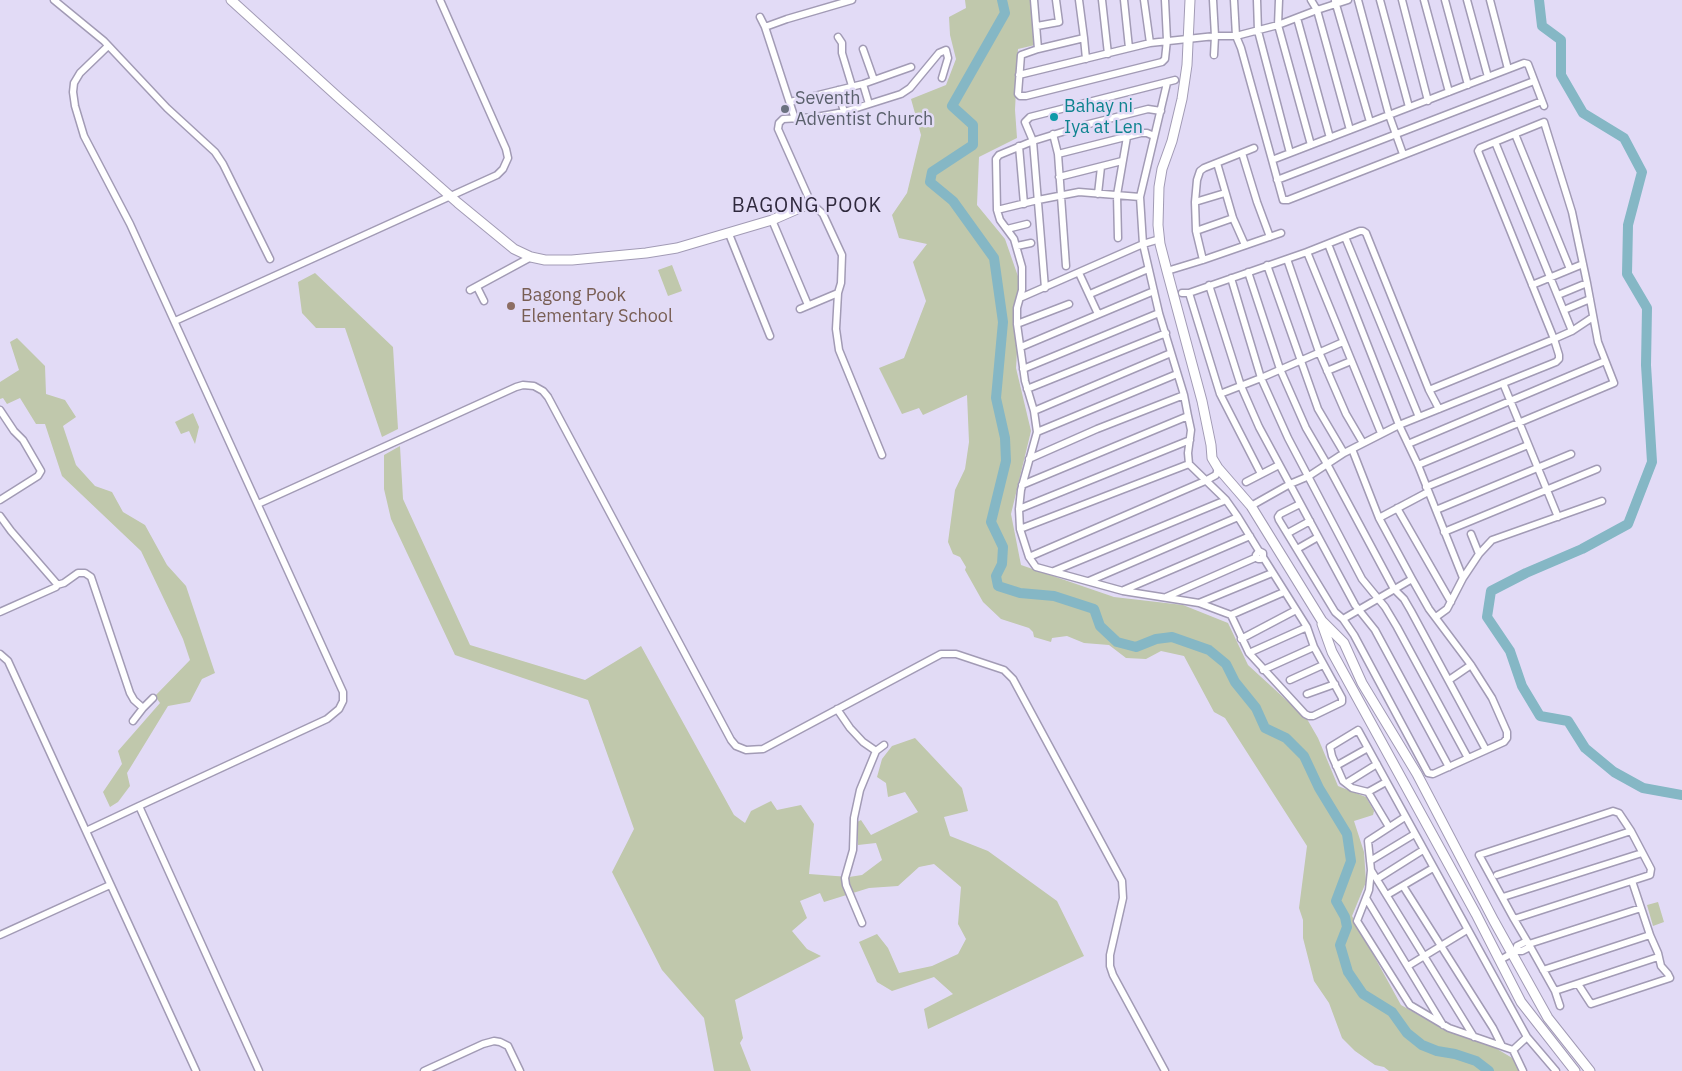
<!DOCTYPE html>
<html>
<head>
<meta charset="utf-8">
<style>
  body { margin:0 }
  canvas { display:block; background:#e2dbf6 }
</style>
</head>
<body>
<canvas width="1682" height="1071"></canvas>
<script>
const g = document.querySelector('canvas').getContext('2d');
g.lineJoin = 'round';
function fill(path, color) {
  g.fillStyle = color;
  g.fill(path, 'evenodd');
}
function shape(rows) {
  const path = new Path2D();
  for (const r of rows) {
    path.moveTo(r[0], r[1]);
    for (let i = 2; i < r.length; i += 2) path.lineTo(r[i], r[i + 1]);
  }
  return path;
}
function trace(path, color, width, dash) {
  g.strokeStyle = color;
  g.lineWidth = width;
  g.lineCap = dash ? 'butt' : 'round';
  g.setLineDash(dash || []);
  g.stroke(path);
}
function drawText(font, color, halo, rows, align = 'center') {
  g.font = font + ' "IBM Plex Sans",sans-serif';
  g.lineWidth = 5;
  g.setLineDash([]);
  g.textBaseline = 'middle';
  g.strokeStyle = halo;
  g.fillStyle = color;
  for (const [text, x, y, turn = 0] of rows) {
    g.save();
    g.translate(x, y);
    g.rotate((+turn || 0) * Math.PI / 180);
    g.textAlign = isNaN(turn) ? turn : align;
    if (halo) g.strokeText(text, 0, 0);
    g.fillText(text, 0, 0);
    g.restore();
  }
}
fill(shape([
  [965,0,1031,0,1035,45,1018,49,1015,110,1017,138,979,157,977,205,1005,239,1021,285,1016,368,1031,431,1011,514,1021,565,1114,597,1183,605,1228,623,1248,665,1307,719,1318,738,1338,786,1366,797,1374,811,1373,815,1354,821,1364,852,1366,882,1352,916,1401,1005,1445,1030,1492,1046,1514,1059,1520,1071,1389,1071,1384,1067,1375,1065,1355,1051,1342,1038,1329,1003,1314,981,1303,938,1303,920,1299,908,1307,846,1225,718,1214,712,1184,656,1161,651,1146,659,1126,658,1109,645,1084,643,1067,636,1052,638,1051,642,1034,637,1033,632,1029,628,1001,619,983,602,965,570,966,567,960,557,953,554,948,542,955,490,965,469,969,442,967,395,923,415,919,408,902,414,879,368,904,358,926,301,913,262,927,244,899,238,892,215,907,193,921,135,911,99,946,85,956,59,950,35,949,17,966,8],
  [672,265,682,291,668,296,658,270],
  [315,273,393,347,398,429,382,437,345,328,316,328,302,313,298,282],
  [17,338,45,366,46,394,65,400,76,417,63,426,76,465,95,486,112,492,123,512,145,525,167,565,186,586,215,673,202,679,190,702,168,706,127,773,130,786,118,802,110,807,103,792,122,764,118,751,160,703,155,696,190,660,183,639,141,551,62,476,45,424,36,424,20,398,7,404,3,398,0,399,0,382,19,370,10,342],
  [193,413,199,427,195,444,189,431,181,434,175,422],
  [400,446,403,499,470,645,585,680,641,646,734,815,745,823,751,811,771,801,777,810,801,805,814,824,809,874,849,877,862,875,882,860,876,843,858,845,857,822,861,820,871,835,918,812,905,792,888,797,886,783,877,777,882,759,892,746,915,738,962,788,968,811,944,817,950,836,988,851,1057,901,1084,956,928,1029,924,1009,953,994,934,977,892,991,877,982,859,942,877,934,888,948,899,973,932,966,958,954,966,939,958,924,961,887,934,864,919,867,898,886,869,888,824,902,820,893,800,901,807,918,792,931,807,949,821,956,735,1000,743,1038,740,1043,751,1071,714,1071,704,1018,662,970,612,872,634,829,588,700,455,655,391,519,384,489,384,455],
  [1658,902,1664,922,1653,926,1647,905]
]), '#c0c8ac');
trace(shape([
  [1002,0,1005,13,952,106,973,125,973,145,932,172,930,182,953,201,994,258,1003,322,996,398,1005,438,1006,461,991,522,1003,547,1002,564,996,576,998,586,1020,593,1054,596,1094,609,1100,626,1117,642,1136,647,1156,639,1172,637,1209,650,1226,664,1235,682,1256,708,1265,728,1286,738,1304,756,1319,788,1347,834,1351,861,1336,901,1345,917,1347,927,1340,945,1348,972,1363,994,1392,1012,1407,1033,1422,1045,1437,1051,1455,1054,1476,1061,1489,1071],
  [1539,0,1542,26,1561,40,1561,75,1583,113,1624,138,1642,172,1628,225,1627,274,1647,308,1646,365,1652,462,1628,524,1582,549,1526,573,1491,591,1487,617,1510,651,1522,686,1540,716,1568,721,1585,748,1614,772,1643,788,1682,795]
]), '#85b7c5', 10);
const street = shape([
  [54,0,104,41,167,108,215,152,223,164,270,259],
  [1034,0,1038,49],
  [1079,0,1084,38,1038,49,1021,55,1018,94,1020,96,1026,96,1162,62,1165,59,1167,40,1165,0],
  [1102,0,1108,54],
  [1124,0,1129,48],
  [1144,0,1150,43],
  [1213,0,1215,36,1214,55],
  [1234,0,1236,36,1241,48,1272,160],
  [1257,0,1258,31,1290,153],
  [1279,0,1278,25,1311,145],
  [1311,0,1317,10,1350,130],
  [1358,0,1389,115,1403,154],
  [1380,0,1409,107],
  [1402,0,1428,101],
  [1424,0,1449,92],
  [1445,0,1468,85],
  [1467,0,1488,77],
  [1490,0,1508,69],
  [1335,1,1370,122],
  [760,17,765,27],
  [1297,18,1330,138],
  [1037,26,1059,22,1056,0],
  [838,37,842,43,842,53,852,86],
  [1084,38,1086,59],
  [108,46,80,73,74,83,73,92,75,106,84,136,130,224,343,692,343,701,339,709,327,719,139,806,259,1071],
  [863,49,874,80],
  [1019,75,1150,43,1215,36,1236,36,1278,25,1317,10,1348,0],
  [1167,83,1140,197,1143,244,1159,313,1184,395,1188,416,1191,430,1188,453,1189,464,1226,500,1238,517,1259,551,1263,553,1263,557,1261,559,1258,559,1256,555,1259,551],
  [863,84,869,104],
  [838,90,844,112],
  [1542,101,1288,200,1283,200,1272,160,1524,63,1528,64,1544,106],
  [790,102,863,84,911,67],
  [1161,111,1148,109,1085,125,1033,141,999,155,996,159,997,210,1000,220,1014,239,1022,267,1022,290,1017,308,1017,324,1025,381,1034,411,1037,432,1021,490,1019,509,1020,529,1029,557,1036,567,1123,591,1199,603,1231,615,1249,653,1305,714,1309,716,1313,716,1342,702,1342,698,1314,647,1307,627,1263,557],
  [795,119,765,27,787,19,852,0],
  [1053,134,1058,154,1066,266],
  [1515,134,1570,269],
  [1495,142,1572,331],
  [1019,146,1024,204],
  [1242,153,1257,202,1270,237],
  [1058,154,1141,133,1147,133,1154,136],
  [1217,163,1233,218,1245,245],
  [1059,177,1122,161],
  [1277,180,1534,81],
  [1098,194,1101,167],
  [1195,202,1225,193],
  [997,210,1038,200,1079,192,1140,197],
  [772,220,808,305],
  [1007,229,1027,224],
  [1196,231,1233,218],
  [729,234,770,336],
  [1345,237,1419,417],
  [1118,238,1117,195,1127,137],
  [1328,244,1399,425,1418,465,1463,578],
  [1017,246,1031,243],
  [1307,252,1381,433],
  [1287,259,1319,352,1346,414,1363,443],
  [1203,260,1196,231,1195,202,1197,180,1200,171,1204,168,1254,148],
  [1267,265,1318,409,1344,453],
  [1167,271,1203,260,1281,233],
  [1248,272,1280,369,1306,428,1327,464,1394,589,1404,599,1411,611,1486,750],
  [1079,273,1098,314],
  [1231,278,1261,378,1288,438,1362,579,1385,607,1397,627,1468,758],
  [1209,285,1241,386,1259,427,1355,605,1375,630,1449,767],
  [1532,285,1583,264],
  [477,287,484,301],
  [1045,288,1033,141,1025,122,1030,117,1175,80],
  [470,290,531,257],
  [838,293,841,283,842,255,823,214,811,203,778,129,779,123,783,119,816,117,844,112,901,94,910,88,939,53,946,50,948,58,942,78],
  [1182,293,1189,293,1307,252,1360,231,1363,231,1366,233,1429,390,1439,409],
  [1189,293,1220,394,1261,474],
  [1090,294,1148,269],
  [1020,298,1143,244,1160,239],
  [800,309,838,293,836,329,839,350,882,455],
  [1564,310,1590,299],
  [175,321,497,175,503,169,508,158,506,149,440,0],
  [1017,324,1069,304],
  [1021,347,1154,291],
  [1023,369,1159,313],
  [1327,371,1351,361],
  [1503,383,1558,517],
  [1027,389,1166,333],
  [1429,390,1554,339,1572,331,1593,317],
  [1220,394,1261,378,1343,342],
  [0,410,14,431,23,440,41,471,38,476,0,500],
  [1034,411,1171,353],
  [1037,432,1177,374],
  [1408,444,1605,361],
  [1029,459,1097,429,1184,395],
  [1418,465,1614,383,1598,342,1587,283],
  [1246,482,1279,465],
  [1022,485,1188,416],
  [1426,487,1528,445],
  [258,504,516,387,523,385,534,386,543,391,548,397,731,740,736,746,746,750,763,749,941,654,956,654,1004,670,1013,679,1122,881,1123,898,1110,955,1110,966,1113,975,1165,1071],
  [1300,504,1280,514,1278,517,1279,520,1335,612,1343,619,1354,635,1428,773,1433,774,1504,742,1507,738,1507,732,1492,698,1471,665,1429,609,1412,579,1379,518,1352,449],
  [1251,506,1290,484,1309,476,1344,453,1399,425,1556,362,1559,359,1559,355,1554,339,1478,151,1480,148,1544,122,1572,212,1587,283,1558,295],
  [1397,508,1451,602],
  [1019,509,1190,440],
  [1436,510,1571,454],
  [0,516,11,531,57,584,56,587,0,612],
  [1379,518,1428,492],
  [1020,529,1189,464],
  [1444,532,1597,469],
  [1288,533,1310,521],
  [1471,534,1479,554],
  [1297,549,1318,537],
  [1029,557,1205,481,1216,475,1218,468],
  [1054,571,1226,500],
  [1089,581,1238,517],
  [57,585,64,583,78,573,85,573,91,577,130,693,134,700,143,708],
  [1124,590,1250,536],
  [1166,597,1257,557],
  [1199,603,1272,573],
  [1231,615,1284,592],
  [1436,617,1447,609,1463,578,1479,554,1492,540,1602,501],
  [1343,619,1412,579],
  [1241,639,1296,610],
  [1249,653,1307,627],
  [0,654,8,661,196,1071],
  [1263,670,1314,647],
  [1290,680,1323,665],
  [1449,680,1471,665],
  [1307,694,1335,684],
  [837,709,850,728,863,742,876,751],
  [133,721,143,708,153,698],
  [1336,766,1368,748],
  [1348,782,1377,764],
  [1368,792,1386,782],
  [1405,817,1368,841,1371,870,1369,890,1357,921,1410,1005,1449,1028,1513,1050,1523,1071],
  [1389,827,1368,792,1352,788,1343,781,1332,756,1330,747,1358,730,1527,1037,1556,1071],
  [86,831,139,806],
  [1370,861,1413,835],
  [1371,870,1474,1037],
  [1497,875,1631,831],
  [1377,879,1423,850],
  [1403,886,1493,1028,1502,1046],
  [1387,895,1433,868],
  [1503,897,1642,853],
  [1366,898,1443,1025],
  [1514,919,1650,875,1651,869,1631,831,1619,813,1613,811,1479,855,1514,919,1527,941,1555,991,1560,1006],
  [862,923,846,885,845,878,853,850,854,818,860,790,876,751,884,745],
  [0,935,110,885],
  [1529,944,1641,908],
  [1516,951,1517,946,1527,941],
  [1500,960,1516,951,1522,951,1530,947],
  [1408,966,1467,930],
  [1543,970,1650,935],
  [1578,984,1591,1004,1670,978,1668,974,1661,966,1658,953,1650,935,1632,881],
  [1555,991,1658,957],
  [1513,1050,1527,1037],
  [424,1071,483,1044,494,1041,500,1042,508,1046,520,1071]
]);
const secondary = shape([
  [231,0,339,98,458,203,514,249,531,257,545,260,572,260,646,253,677,248,772,220,811,203],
  [1190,0,1187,65,1182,99,1172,141,1162,169,1159,187,1158,225,1160,244,1167,271,1202,401,1211,445,1212,458,1218,468,1251,506,1322,621,1344,643,1362,683,1417,774,1494,921,1548,1018,1590,1071],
  [1322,624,1332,652,1476,914,1521,1002,1575,1071]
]);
trace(street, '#a29bb5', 9);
trace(secondary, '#a29bb5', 11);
trace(street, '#fff', 6);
trace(secondary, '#fff', 9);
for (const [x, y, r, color] of [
  [785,109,5,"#6b7280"],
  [1054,117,5,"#0f9aa8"],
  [511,306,5,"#8d6e63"]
]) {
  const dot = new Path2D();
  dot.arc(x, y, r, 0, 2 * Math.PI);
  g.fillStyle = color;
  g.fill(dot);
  trace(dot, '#e2dbf6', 2);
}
drawText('18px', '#5b616d', '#e2dbf6', [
  ["Seventh",795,99],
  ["Adventist Church",795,120]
], 'left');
drawText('18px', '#0d838f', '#e2dbf6', [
  ["Bahay ni",1064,107],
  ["Iya at Len",1064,128]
], 'left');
drawText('18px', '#785e54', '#e2dbf6', [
  ["Bagong Pook",521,296],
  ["Elementary School",521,317]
], 'left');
g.letterSpacing = '1px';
drawText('20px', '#2f293d', '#e2dbf6', [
  ["BAGONG POOK",807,206]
]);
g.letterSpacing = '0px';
</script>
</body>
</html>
